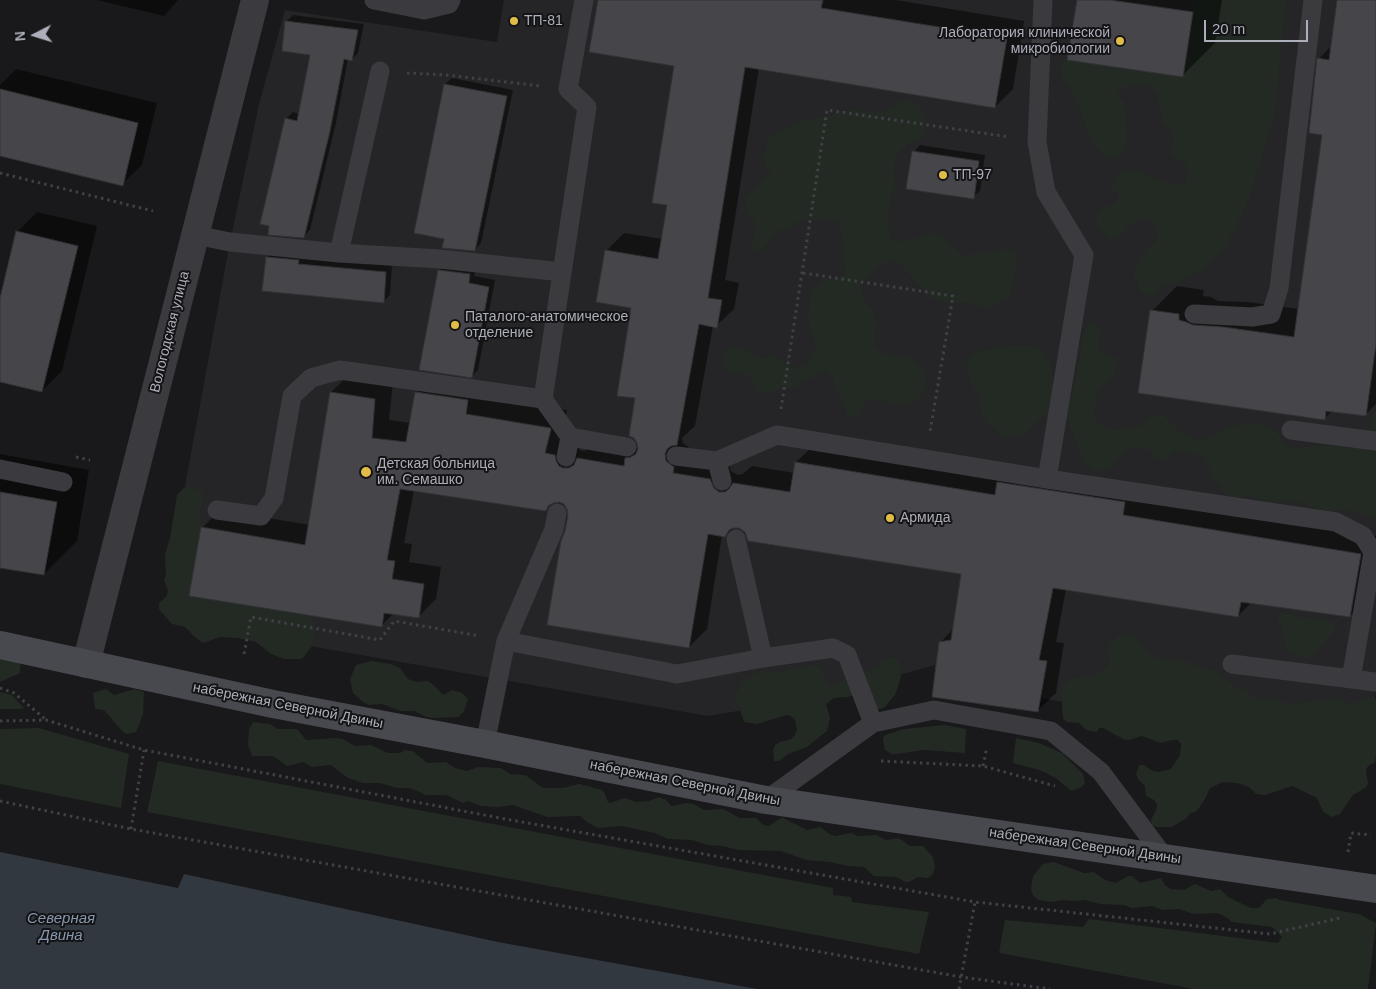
<!DOCTYPE html>
<html>
<head>
<meta charset="utf-8">
<style>
  body { margin:0 }
  #map { position:relative; width:1376px; height:989px; overflow:hidden; background:#19181a; font-family:Arial,sans-serif }
  canvas { display:block }
  .north { position:absolute; left:10px; top:10px; width:50px; height:50px; -webkit-text-stroke:4px #141315; paint-order:stroke; rotate:265deg; font-size:14px; font-weight:700; line-height:20px; text-align:center; color:#acafb9 }
  .north::after { content:''; display:block; margin:auto; width:18px; height:22px; background:#acafb9; clip-path:polygon(50% 0,100% 100%,50% 72%,0 100%) }
  .scale { position:absolute; left:1204px; top:20px; width:104px; height:22px; box-sizing:border-box; border:2px solid #acafb9; border-top:0; padding-left:6px; font-size:15px; line-height:18px; white-space:nowrap; color:#acafb9; -webkit-text-stroke:4px #141315; paint-order:stroke }
</style>
</head>
<body>
<div id="map">
<canvas width="1376" height="989"></canvas>
<div class="north">N</div>
<div class="scale">20 m</div>
</div>
<script>
const g = document.querySelector('canvas').getContext('2d');
g.lineJoin = 'round';
function fill(path, color) {
  g.fillStyle = color;
  g.fill(path, 'evenodd');
}
function shape(rows) {
  const path = new Path2D();
  for (const r of rows) {
    path.moveTo(r[0], r[1]);
    for (let i = 2; i < r.length; i += 2) path.lineTo(r[i], r[i + 1]);
  }
  return path;
}
function trace(path, color, width, dash) {
  g.strokeStyle = color;
  g.lineWidth = width;
  g.lineCap = dash ? 'butt' : 'round';
  g.setLineDash(dash || []);
  g.stroke(path);
}
function drawText(font, color, halo, rows, align = 'center') {
  g.font = font + ' Arial,sans-serif';
  g.lineWidth = 4;
  g.setLineDash([]);
  g.textBaseline = 'middle';
  g.strokeStyle = halo;
  g.fillStyle = color;
  for (const [text, x, y, turn = 0] of rows) {
    g.save();
    g.translate(x, y);
    g.rotate((+turn || 0) * Math.PI / 180);
    g.textAlign = isNaN(turn) ? turn : align;
    if (halo) g.strokeText(text, 0, 0);
    g.fillText(text, 0, 0);
    g.restore();
  }
}
fill(shape([
  [504,0,1376,0,1376,692,1365,756,1041,698,1038,712,932,697,935,665,822,697,708,716,247,635,186,622,178,524,230,242,259,104,285,10,497,42]
]), '#252427');
fill(shape([
  [1194,0,1286,0,1275,113,1249,199,1225,249,1204,269,1179,282,1162,286,1157,293,1149,296,1141,292,1133,273,1140,259,1146,250,1154,244,1158,234,1154,224,1148,218,1139,218,1119,236,1110,239,1103,234,1097,226,1097,215,1105,208,1114,203,1120,195,1111,188,1115,178,1124,172,1134,170,1175,185,1185,183,1188,173,1185,163,1177,158,1170,151,1173,140,1172,130,1164,124,1157,95,1150,87,1142,84,1122,88,1117,94,1123,101,1126,110,1125,118,1127,136,1126,145,1122,152,1115,158,1105,157,1092,142,1069,84,1062,77,1061,65,1068,57,1183,74],
  [901,101,912,101,919,107,924,115,925,124,924,132,919,139,910,142,898,153,895,160,894,169,896,188,891,195,888,213,890,240,900,241,910,240,931,232,941,235,963,256,1008,248,1016,253,1017,262,1010,297,996,306,987,307,961,302,943,303,934,299,926,293,900,264,892,261,884,263,863,279,860,287,867,304,873,310,876,328,874,345,880,352,909,357,917,362,926,378,927,387,918,400,910,404,900,405,872,399,865,402,856,416,848,418,833,378,826,371,792,388,782,388,766,394,757,391,753,382,746,374,727,372,722,363,724,352,734,347,747,350,754,356,764,358,774,355,793,368,804,367,811,360,816,349,808,319,810,298,815,287,824,279,834,279,845,275,842,232,838,222,829,219,809,219,801,221,776,233,771,240,760,252,750,248,757,227,747,210,746,198,753,189,771,175,766,167,764,157,766,146,770,137,799,121,832,115,841,111,852,110,883,112,892,108],
  [1088,324,1098,325,1100,334,1098,342,1099,351,1118,359,1114,375,1102,387,1097,395,1094,412,1096,421,1103,426,1113,430,1134,427,1144,424,1152,416,1162,414,1181,432,1197,440,1208,438,1236,425,1257,423,1267,425,1275,430,1287,445,1297,448,1318,445,1362,448,1369,440,1372,419,1376,409,1376,520,1371,517,1345,510,1326,512,1292,500,1275,503,1266,503,1248,495,1240,498,1231,497,1223,492,1212,476,1205,457,1196,455,1177,451,1163,461,1155,457,1149,450,1140,447,1130,448,1110,467,1102,471,1093,470,1086,463,1081,454,1066,417,1058,414,1048,415,1040,418,1035,425,1028,431,1020,435,1012,438,1003,437,996,430,988,425,982,416,979,396,969,379,966,358,975,352,1007,346,1032,346,1042,349,1051,365,1054,392,1062,398,1072,396,1080,355,1083,333],
  [185,487,190,487,200,490,203,493,204,497,199,513,201,527,189,596,308,616,314,623,315,632,312,646,302,659,284,659,271,654,256,642,238,638,220,637,203,643,195,637,185,627,172,624,159,609,159,603,167,596,168,590,164,580,166,575,165,555,170,538,177,495],
  [1280,612,1300,617,1327,619,1335,624,1334,632,1310,657,1306,658,1292,653,1288,651,1284,642,1283,631,1277,617],
  [1129,634,1137,638,1148,651,1159,659,1184,660,1205,669,1216,670,1234,686,1244,689,1256,698,1272,699,1292,704,1337,698,1345,703,1357,703,1366,697,1372,697,1376,699,1376,755,1375,762,1368,766,1366,770,1368,784,1365,788,1353,795,1340,814,1332,817,1323,812,1317,798,1292,786,1265,795,1256,794,1249,787,1237,783,1223,782,1210,788,1205,799,1197,811,1189,814,1187,818,1171,827,1157,827,1152,825,1151,820,1156,810,1157,804,1154,800,1146,796,1145,786,1138,779,1136,774,1139,765,1144,765,1153,771,1159,772,1171,769,1180,755,1181,744,1178,740,1173,740,1160,743,1142,736,1129,740,1125,740,1103,728,1099,728,1097,732,1086,730,1079,723,1066,722,1063,718,1061,691,1063,686,1071,678,1093,676,1102,671,1110,662,1107,652,1110,643,1118,636],
  [0,655,21,658,20,673,0,682],
  [894,657,898,660,900,664,901,677,895,695,884,708,875,710,856,694,848,697,834,698,826,704,830,718,827,731,807,747,788,754,779,761,774,761,773,750,775,745,780,742,791,739,794,736,797,730,795,720,791,716,787,715,757,724,744,722,739,706,733,698,746,678,761,671,782,672,798,667,814,665,819,667,828,684,833,685,839,683,853,674,864,673,888,658],
  [371,661,391,664,400,668,408,679,417,682,428,681,436,687,443,695,452,690,462,693,468,699,464,711,459,717,433,718,426,717,414,711,401,711,382,704,369,705,363,702,353,693,350,679,356,665],
  [106,689,114,695,135,689,144,692,143,715,136,732,127,734,123,732,104,710,95,709,93,693],
  [0,692,12,695,24,708,21,709,0,709],
  [253,722,269,724,278,729,297,729,306,740,335,738,343,739,355,746,371,745,388,753,400,753,405,750,413,751,427,763,446,762,455,768,467,771,478,767,501,768,510,774,525,775,543,788,563,788,579,784,587,786,602,790,604,792,608,802,610,803,625,798,636,802,649,801,659,797,666,800,671,806,687,803,694,804,704,810,723,809,740,818,756,818,763,825,769,826,779,819,783,818,807,830,820,827,831,835,835,836,851,833,858,836,876,835,886,840,899,838,910,846,923,846,933,857,935,867,933,874,928,878,918,877,909,882,906,882,896,877,874,876,864,867,848,866,830,862,806,860,781,851,739,850,722,846,708,845,692,840,668,839,655,833,622,826,598,828,587,822,580,816,547,817,513,805,498,807,481,806,468,801,463,803,446,795,426,795,410,788,397,788,380,783,363,783,348,778,331,765,312,767,303,762,287,766,273,756,252,756,248,745,249,729],
  [945,725,966,729,965,753,923,750,897,754,892,754,885,750,883,741,884,736,888,734,904,729],
  [39,728,129,754,121,808,0,784,0,729],
  [1016,738,1039,743,1062,753,1083,774,1085,784,1080,788,1071,791,1056,778,1039,770,1013,763],
  [158,761,833,888,833,895,851,897,852,902,929,912,919,954,147,812],
  [1054,862,1084,873,1094,872,1105,880,1112,882,1116,883,1128,876,1132,876,1140,883,1161,878,1165,885,1171,889,1184,890,1195,884,1211,891,1220,889,1228,897,1251,908,1259,908,1267,899,1277,898,1280,900,1359,914,1376,923,1368,989,1194,989,999,953,1005,920,1083,927,1089,919,1278,943,1282,937,1272,927,1232,922,1226,917,1217,913,1193,914,1179,909,1163,910,1152,906,1132,908,1124,905,1100,904,1085,900,1074,901,1062,900,1051,902,1038,900,1033,895,1031,889,1033,876,1043,864]
]), '#232a24');
fill(shape([
  [0,852,178,888,184,874,498,942,757,989,0,989]
]), '#31383f');
fill(shape([
  [97,0,178,0,164,16],
  [599,0,896,0,1024,21,1013,89,995,107,759,68,725,280,739,283,734,309,716,326,713,326,695,426,682,438,683,443,691,449,728,462,731,471,738,475,743,474,752,466,795,473,796,462,814,445,1376,536,1376,547,1368,598,1350,616,1252,602,1238,616,1066,589,1056,642,1064,643,1056,693,1038,710,940,643,954,628,963,573,734,527,725,536,722,535,707,629,689,647,569,515,569,508,565,503,560,501,554,501,545,510,414,490,404,543,412,544,409,562,441,567,436,599,418,617,394,613,381,626,202,528,220,510,310,525,331,392,349,375,393,382,389,420,411,423,416,393,434,375,483,396,567,410,562,436,582,451,587,450,596,441,637,448,639,446,633,307,606,251,624,233,663,239,668,204,675,65],
  [1078,0,1222,0,1215,43,1182,76],
  [1339,0,1376,0,1376,404,1365,415,1333,410,1325,418,1152,311,1177,286,1204,290,1203,296,1211,297,1218,301,1248,302,1299,309,1324,134,1319,59,1332,45],
  [293,15,364,24,358,53,352,59,348,59,336,123,310,230,303,237,286,119,293,112,299,114,311,54,286,22],
  [16,69,157,103,142,165,122,184,0,154,0,85],
  [452,78,513,90,481,243,475,250,445,238,445,84],
  [920,145,985,155,980,191,973,197,914,152],
  [37,212,97,226,62,371,42,391,0,381,0,303,18,231],
  [273,251,304,257,392,266,390,295,383,302,267,257],
  [446,264,476,267,474,276,495,280,478,370,472,376,439,271],
  [0,454,89,470,77,541,44,574,0,566]
]), '#0007');
const building = shape([
  [598,0,823,0,821,8,1007,38,995,108,745,67,708,298,722,300,717,328,699,324,677,445,671,446,667,449,665,454,666,461,674,467,673,473,710,479,714,488,719,492,725,492,729,489,733,483,790,492,795,462,995,495,997,482,1125,502,1123,515,1361,554,1350,617,1241,602,1238,617,1053,588,1039,660,1047,661,1038,712,932,697,939,642,951,640,961,574,748,541,745,532,739,528,733,528,729,530,725,537,708,534,689,648,547,625,561,541,565,531,568,515,567,509,564,504,559,502,553,503,548,506,546,511,400,489,387,560,395,561,392,579,424,584,419,618,384,613,382,627,189,596,201,527,305,545,330,392,375,399,372,438,406,442,415,392,468,400,466,414,550,428,551,429,545,453,555,455,556,461,559,466,563,468,569,468,574,465,577,458,624,466,625,458,631,457,636,454,638,448,637,443,634,438,629,436,635,398,617,396,631,308,596,302,605,250,658,259,667,205,652,203,674,66,589,52,598,0],
  [1077,0,1110,0,1193,12,1183,77,1067,60,1077,0],
  [1337,0,1376,0,1376,344,1366,416,1326,411,1325,420,1138,393,1150,310,1179,314,1179,320,1186,322,1193,325,1223,327,1294,337,1322,135,1309,133,1317,58,1329,60,1337,0],
  [285,21,358,30,352,61,344,59,330,131,304,238,268,235,269,226,260,224,285,118,297,121,310,55,282,51,285,21],
  [444,84,507,96,475,251,442,248,444,239,414,233,444,84],
  [0,89,138,123,123,186,0,156,0,89],
  [912,151,979,161,974,199,906,189,912,151],
  [16,231,78,246,42,392,0,382,0,298,16,231],
  [266,257,299,260,298,264,386,272,384,303,262,291,266,257],
  [438,270,470,274,469,283,489,287,472,378,419,370,438,270],
  [0,492,57,502,44,575,0,568,0,492]
]);
fill(building, '#46454a');
trace(building, '#333336', 1);
trace(shape([
  [407,73,446,75,540,86],
  [0,173,153,211],
  [803,273,953,296,930,432],
  [781,409,827,110,1009,137],
  [76,457,90,460],
  [244,654,251,617,380,640,394,621,480,636],
  [0,688,14,693,45,719],
  [0,721,46,720,144,750,505,819,975,902,1270,934,1340,918],
  [881,761,983,766,1055,786],
  [983,766,987,747],
  [0,801,131,829,961,977,1050,989],
  [131,829,144,750],
  [1348,852,1351,833,1371,835],
  [959,989,975,902]
]), '#404146', 3, [2.5, 4]);
trace(shape([
  [374,0,424,10,449,4,451,0],
  [584,0,568,89,587,107,543,399,570,437,627,447],
  [1043,0,1037,142,1046,192,1084,255,1047,479],
  [195,235,230,242,339,253,440,259,562,272],
  [339,253,380,71],
  [1194,314,1252,317,1271,314,1279,288,1313,0],
  [1291,430,1376,441],
  [676,456,717,461,777,435,1047,479,1336,522,1363,536,1373,552,1351,679],
  [566,457,570,437],
  [717,461,722,481],
  [0,469,63,482],
  [217,510,261,516,274,498,292,396,311,378,340,370,543,399],
  [736,539,763,658],
  [506,641,677,674,763,658,833,648,847,655,873,723],
  [1232,664,1376,682],
  [485,744,506,641,554,529,557,513],
  [766,800,873,723,934,710,1051,731,1101,772,1165,858]
]), '#3a3a3f', 19);
trace(shape([
  [86,664,255,0]
]), '#3a3a3f', 28);
trace(shape([
  [0,645,273,704,485,744,766,800,1376,889]
]), '#48494f', 28);
for (const [x, y, r, color] of [
  [514,21,5,"#e2bc48"],
  [1120,41,5,"#e2bc48"],
  [943,175,5,"#e2bc48"],
  [455,325,5,"#e2bc48"],
  [366,472,6,"#e2bc48"],
  [890,518,5,"#e2bc48"]
]) {
  const dot = new Path2D();
  dot.arc(x, y, r, 0, 2 * Math.PI);
  g.fillStyle = color;
  g.fill(dot);
  trace(dot, '#141315', 2);
}
drawText('14px', '#acafb9', '#141315', [
  ["ТП-81",524,21],
  ["Лаборатория клинической",1110,33,"right"],
  ["микробиологии",1110,49,"right"],
  ["ТП-97",953,175],
  ["Паталого-анатомическое",465,317],
  ["отделение",465,333],
  ["Детская больница",377,464],
  ["им. Семашко",377,480],
  ["Армида",900,518]
], 'left');
drawText('14px', '#acafb9', '#141315', [
  ["Вологодская улица",170,332,-76],
  ["набережная Северной Двины",288,706,11],
  ["набережная Северной Двины",685,783,11],
  ["набережная Северной Двины",1085,846,8]
]);
drawText('italic 15px', '#8699b0', '#141315', [
  ["Северная",61,919],
  ["Двина",61,936]
]);
</script>
</body>
</html>
